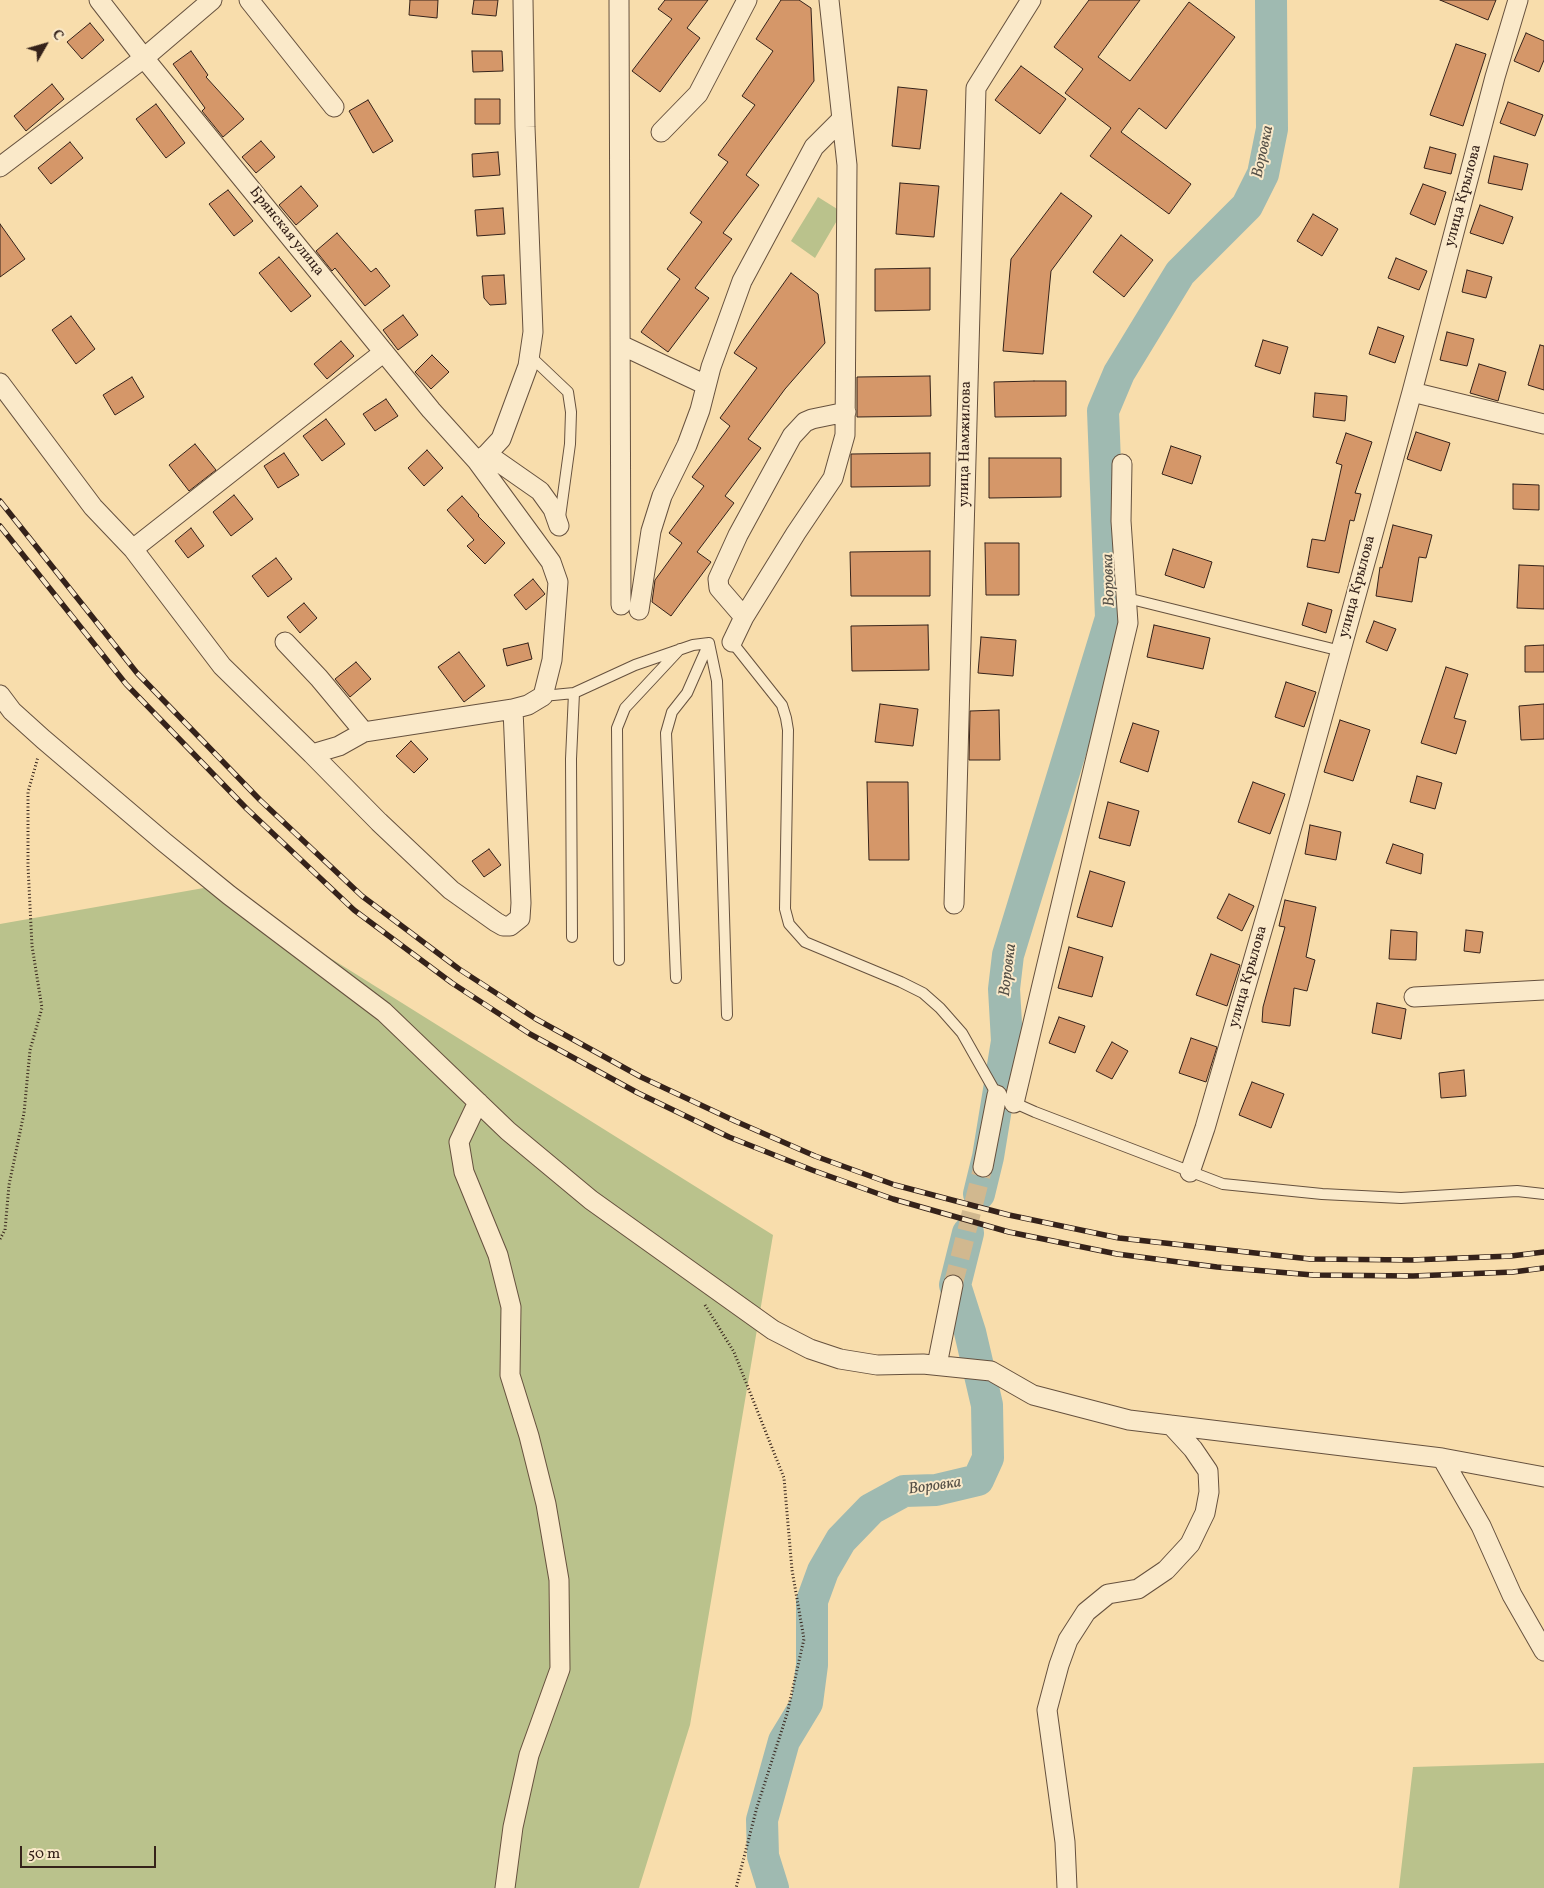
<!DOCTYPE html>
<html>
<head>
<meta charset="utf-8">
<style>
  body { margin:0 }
  #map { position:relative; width:1544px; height:1888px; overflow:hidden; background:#f8ddac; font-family:Vollkorn,serif }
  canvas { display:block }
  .north { position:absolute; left:20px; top:20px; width:50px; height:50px; -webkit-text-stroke:4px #fae9c9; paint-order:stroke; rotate:52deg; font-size:14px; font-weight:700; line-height:20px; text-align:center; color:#35221a }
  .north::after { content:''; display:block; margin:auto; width:18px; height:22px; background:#35221a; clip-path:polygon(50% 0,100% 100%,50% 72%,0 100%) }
  .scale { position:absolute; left:20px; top:1846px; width:136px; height:22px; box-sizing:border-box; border:2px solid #35221a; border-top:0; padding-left:6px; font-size:15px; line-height:18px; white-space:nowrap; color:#35221a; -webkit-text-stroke:4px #fae9c9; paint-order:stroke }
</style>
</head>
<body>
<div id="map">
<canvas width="1544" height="1888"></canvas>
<div class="north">С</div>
<div class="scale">50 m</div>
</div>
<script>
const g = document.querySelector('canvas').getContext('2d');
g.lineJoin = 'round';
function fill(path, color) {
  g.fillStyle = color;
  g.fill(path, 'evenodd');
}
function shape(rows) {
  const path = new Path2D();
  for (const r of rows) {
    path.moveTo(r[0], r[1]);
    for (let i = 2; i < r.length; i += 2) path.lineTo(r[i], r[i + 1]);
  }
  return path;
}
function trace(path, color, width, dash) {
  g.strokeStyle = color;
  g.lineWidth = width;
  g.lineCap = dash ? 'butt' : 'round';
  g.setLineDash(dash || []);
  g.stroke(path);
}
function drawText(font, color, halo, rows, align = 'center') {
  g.font = font + ' Vollkorn,serif';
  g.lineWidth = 4;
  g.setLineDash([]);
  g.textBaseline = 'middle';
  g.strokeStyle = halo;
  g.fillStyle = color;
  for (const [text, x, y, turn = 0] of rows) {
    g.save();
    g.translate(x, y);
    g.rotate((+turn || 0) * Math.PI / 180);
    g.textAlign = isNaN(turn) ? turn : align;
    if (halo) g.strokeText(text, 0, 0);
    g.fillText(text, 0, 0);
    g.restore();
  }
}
fill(shape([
  [818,197,842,212,815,258,791,241],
  [215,886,773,1235,690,1725,639,1888,0,1888,0,924],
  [1544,1763,1544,1888,1399,1888,1413,1767]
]), '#bac28c');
trace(shape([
  [979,1194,988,1157,1007,1041,1004,989,1008,955,1111,618,1103,411,1119,373,1180,273,1247,206,1263,174,1272,129,1271,0],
  [773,1888,763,1856,762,1820,784,1741,807,1703,812,1665,812,1601,823,1571,841,1540,871,1509,904,1491,936,1490,978,1480,988,1458,987,1405,970,1332,955,1285,968,1233]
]), '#9fbab1', 32);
const building = shape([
  [410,0,438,0,437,18,409,15,410,0],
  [474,0,498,0,496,16,472,14,474,0],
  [665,0,708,0,687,28,700,38,660,92,632,71,672,19,658,9,665,0],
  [781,0,799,0,811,8,814,81,746,175,759,185,723,233,732,239,695,288,709,298,668,352,641,332,680,279,667,269,702,222,690,213,728,162,718,155,755,105,742,96,773,51,756,39,781,0],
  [1089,0,1140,0,1098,57,1130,81,1189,2,1235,37,1166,129,1139,108,1121,132,1191,184,1169,214,1090,156,1111,128,1065,93,1083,69,1054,47,1089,0],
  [1440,0,1496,0,1488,20,1440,0],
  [90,23,104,40,82,59,67,42,90,23],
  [1526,33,1544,41,1544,60,1539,72,1514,61,1526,33],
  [1456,44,1486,54,1463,126,1430,115,1456,44],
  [191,51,208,75,206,77,244,119,223,137,202,111,205,108,173,64,191,51],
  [472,51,502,51,503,71,473,72,472,51],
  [1021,66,1066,99,1040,134,995,100,1021,66],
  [52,84,64,99,26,131,14,116,52,84],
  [898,87,927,90,920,149,892,146,898,87],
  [475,99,500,99,500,124,475,124,475,99],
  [368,100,393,141,373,153,349,111,368,100],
  [1508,102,1543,115,1535,136,1500,123,1508,102],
  [156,104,185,143,166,158,136,119,156,104],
  [261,141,275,157,256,173,242,157,261,141],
  [70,142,83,158,51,184,38,168,70,142],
  [1430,147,1456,154,1451,174,1424,168,1430,147],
  [498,152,500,175,473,177,472,154,498,152],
  [1494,156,1528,164,1522,190,1488,183,1494,156],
  [900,183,939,186,934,237,896,234,900,183],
  [1423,184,1446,192,1435,225,1410,214,1423,184],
  [301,186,318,206,296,225,279,205,301,186],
  [228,190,253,221,234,236,209,204,228,190],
  [1061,193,1092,216,1051,271,1043,354,1003,351,1011,259,1061,193],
  [1480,205,1513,217,1503,244,1470,233,1480,205],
  [503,208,505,234,477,236,475,210,503,208],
  [1313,214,1338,229,1322,256,1297,241,1313,214],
  [0,224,25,259,0,277,0,224],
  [337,233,371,272,376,268,390,286,365,306,335,268,332,271,316,251,337,233],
  [1121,235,1153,260,1124,297,1093,272,1121,235],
  [279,257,311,296,291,312,259,273,279,257],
  [1396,258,1427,271,1419,290,1388,278,1396,258],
  [930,268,930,310,875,311,875,269,930,268],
  [1467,270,1492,277,1486,298,1462,292,1467,270],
  [791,273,818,294,825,343,785,389,748,439,761,448,725,496,734,503,697,552,711,562,671,616,652,602,655,580,682,543,669,533,704,486,692,477,730,426,720,418,757,368,734,353,791,273],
  [504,275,506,304,490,305,484,298,482,276,504,275],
  [403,315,418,335,398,350,383,330,403,315],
  [71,316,95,349,76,364,52,330,71,316],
  [1378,327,1404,336,1395,363,1369,354,1378,327],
  [1447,332,1474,339,1467,366,1440,360,1447,332],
  [1263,340,1288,347,1280,374,1255,366,1263,340],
  [341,341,354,356,327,379,314,364,341,341],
  [1540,345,1544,346,1544,390,1528,385,1540,345],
  [432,355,449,372,431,389,415,372,432,355],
  [1479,364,1506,372,1498,401,1470,393,1479,364],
  [930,376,931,416,857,417,857,377,930,376],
  [132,377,144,397,115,415,103,395,132,377],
  [1034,381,1066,381,1066,416,995,417,994,382,1034,381],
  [1315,393,1347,396,1345,421,1313,417,1315,393],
  [386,399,398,416,375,431,363,414,386,399],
  [326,419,345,444,322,461,303,436,326,419],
  [1416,432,1450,443,1441,471,1407,459,1416,432],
  [1346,433,1372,442,1355,493,1361,494,1354,521,1350,520,1339,573,1307,567,1312,539,1325,541,1342,465,1336,463,1346,433],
  [195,444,216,470,189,491,169,465,195,444],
  [1171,446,1201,456,1192,484,1162,474,1171,446],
  [427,450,443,468,424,486,408,468,427,450],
  [284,453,299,475,278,488,264,466,284,453],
  [930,453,930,486,851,487,851,454,930,453],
  [989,458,1061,458,1061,497,989,498,989,458],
  [1513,484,1539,485,1539,510,1513,509,1513,484],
  [234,495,253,519,231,536,213,512,234,495],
  [462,496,479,515,478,516,505,543,485,564,467,546,474,540,447,510,462,496],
  [1393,525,1432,535,1426,558,1419,557,1412,602,1376,596,1380,567,1382,568,1393,525],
  [191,528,204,546,188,558,175,541,191,528],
  [985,543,1019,543,1019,595,986,595,985,543],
  [1173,549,1212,562,1204,588,1165,575,1173,549],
  [930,551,930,596,851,596,850,552,930,551],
  [276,558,292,579,268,597,252,576,276,558],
  [1519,565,1544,566,1544,609,1517,608,1519,565],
  [533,579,545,594,526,610,514,595,533,579],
  [304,603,317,618,300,633,287,617,304,603],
  [1308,603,1332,610,1326,633,1302,625,1308,603],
  [1374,621,1396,629,1387,651,1366,642,1374,621],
  [928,625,929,670,852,671,851,626,928,625],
  [1154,625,1210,638,1203,669,1147,657,1154,625],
  [981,637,1016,640,1013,676,978,673,981,637],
  [528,643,532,659,507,666,503,649,528,643],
  [1544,645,1544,672,1525,672,1525,646,1544,645],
  [459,652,485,686,464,702,438,667,459,652],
  [356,662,371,679,350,697,335,679,356,662],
  [1446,667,1468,674,1454,718,1466,721,1456,754,1421,743,1446,667],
  [1286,682,1316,692,1304,727,1275,717,1286,682],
  [880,704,918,709,913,746,875,742,880,704],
  [1544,704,1544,739,1521,740,1519,706,1544,704],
  [999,710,1000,760,969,760,970,711,999,710],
  [1340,720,1370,730,1353,781,1324,772,1340,720],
  [1133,723,1159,731,1148,772,1120,762,1133,723],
  [411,741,428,759,414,773,396,756,411,741],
  [1417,776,1442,783,1435,809,1410,802,1417,776],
  [867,782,908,782,909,860,869,860,867,782],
  [1253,782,1285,794,1270,834,1238,822,1253,782],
  [1108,802,1139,811,1130,846,1099,838,1108,802],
  [1310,825,1341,832,1336,860,1305,854,1310,825],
  [1393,844,1423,854,1421,874,1386,863,1393,844],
  [489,849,501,865,484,877,472,861,489,849],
  [1090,871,1125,882,1112,927,1077,917,1090,871],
  [1229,894,1254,906,1242,931,1217,918,1229,894],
  [1285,900,1316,907,1306,957,1315,960,1307,991,1294,988,1290,1026,1262,1022,1263,1007,1285,927,1279,926,1285,900],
  [1391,930,1417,932,1416,960,1389,959,1391,930],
  [1466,930,1483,932,1480,953,1464,951,1466,930],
  [1069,947,1103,957,1092,997,1058,988,1069,947],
  [1211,954,1240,965,1227,1006,1196,995,1211,954],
  [1377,1003,1406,1009,1401,1039,1372,1033,1377,1003],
  [1059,1017,1085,1026,1075,1053,1049,1043,1059,1017],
  [1191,1038,1217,1047,1206,1082,1179,1073,1191,1038],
  [1112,1042,1128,1051,1112,1079,1096,1071,1112,1042],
  [1464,1070,1466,1096,1441,1098,1439,1073,1464,1070],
  [1252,1082,1284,1094,1271,1128,1239,1115,1252,1082]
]);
fill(building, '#d59769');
trace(building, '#35221a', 1);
trace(shape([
  [953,1285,983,1167]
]), '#d1b88f', 19, [19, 9]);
const lane = shape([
  [529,355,568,392,571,412,570,444,560,517],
  [1127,598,1341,651],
  [732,642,782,705,786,718,788,730,785,909,789,924,805,942,901,982,923,993,940,1008,962,1033,997,1095,1035,1112,1223,1184,1322,1194,1401,1198,1517,1191,1544,1194],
  [709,643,717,681,727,1015],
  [543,696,574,693,635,665,693,645,709,643],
  [572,937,571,759,574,693],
  [619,960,617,728,625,708,680,649],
  [676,978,666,733,672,712,687,693,709,643]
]);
const street = shape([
  [249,0,334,107],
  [619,0,621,605],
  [661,132,698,94,747,0],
  [0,167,144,58,212,0],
  [621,345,706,385],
  [0,383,93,507,133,549,222,666,312,754,339,746,364,732,513,709,528,705,543,696,552,660,558,582,551,562,477,461,431,410,144,58,99,0],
  [1412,392,1544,424],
  [487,454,540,491,553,509,559,526],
  [477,461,487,454,501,439,528,366,533,332,525,127,523,0],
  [133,549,384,352],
  [639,610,651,531,662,496,687,445,700,410,711,367,742,281,814,147,842,119],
  [744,617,719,588,718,579,738,535,792,436,805,422,812,419,846,412],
  [285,642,319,678,364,732],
  [732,642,744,617,796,533,833,478,845,435,847,165,829,0],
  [0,695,12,711,43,739,164,842,229,895,384,1012,508,1131,591,1200,773,1330,810,1349,840,1359,877,1365,923,1364,991,1371,1033,1395,1129,1420,1442,1458,1544,1477],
  [312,754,379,822,451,890,496,922,503,926,510,926,520,918,521,903,513,709],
  [954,904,976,88,1031,0],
  [1414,997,1544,990],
  [478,1102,459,1142,464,1172,498,1255,511,1307,510,1375,529,1436,546,1504,559,1580,560,1669,529,1755,513,1827,505,1888],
  [1014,1103,1128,623,1121,521,1122,464],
  [983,1167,997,1095],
  [1190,1172,1205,1128,1299,802,1412,392,1495,77,1518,0],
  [937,1365,953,1285],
  [1442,1458,1481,1526,1512,1595,1544,1651],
  [1067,1888,1065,1842,1047,1710,1059,1665,1068,1640,1086,1612,1108,1594,1138,1589,1166,1570,1190,1544,1205,1513,1209,1492,1208,1471,1193,1449,1171,1425]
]);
trace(lane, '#66513e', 12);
trace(street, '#66513e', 21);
trace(shape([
  [0,1239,5,1230,9,1185,24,1113,30,1050,42,1008,32,946,28,866,28,792,38,757],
  [705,1305,734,1352,784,1478,792,1570,804,1639,787,1714,757,1807,736,1888]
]), '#35221a', 3, [1, 2.5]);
trace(lane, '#fae9c9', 10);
trace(street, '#fae9c9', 19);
const rail = shape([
  [0,501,137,673,260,800,362,896,459,969,536,1019,641,1077,735,1121,815,1156,895,1185,1009,1215,1119,1238,1310,1259,1412,1260,1511,1256,1544,1252],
  [0,526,126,684,247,809,354,910,452,983,530,1034,638,1093,729,1137,812,1170,893,1199,1009,1232,1117,1254,1217,1267,1313,1275,1413,1276,1513,1272,1544,1268]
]);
trace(rail, '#35221a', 5.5);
trace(rail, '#fae9c9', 4, [11]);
drawText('15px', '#35221a', '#fae9c9', [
  ["улица Крылова",1464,196,-75],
  ["Брянская улица",286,232,51],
  ["улица Намжилова",966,444,-89],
  ["улица Крылова",1358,587,-75],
  ["улица Крылова",1249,977,-74]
]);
drawText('italic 16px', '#555047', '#fae9c9', [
  ["Воровка",1264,152,-78],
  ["Воровка",1110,580,-92],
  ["Воровка",1009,970,-83],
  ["Воровка",935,1487,-8]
]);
</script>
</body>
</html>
